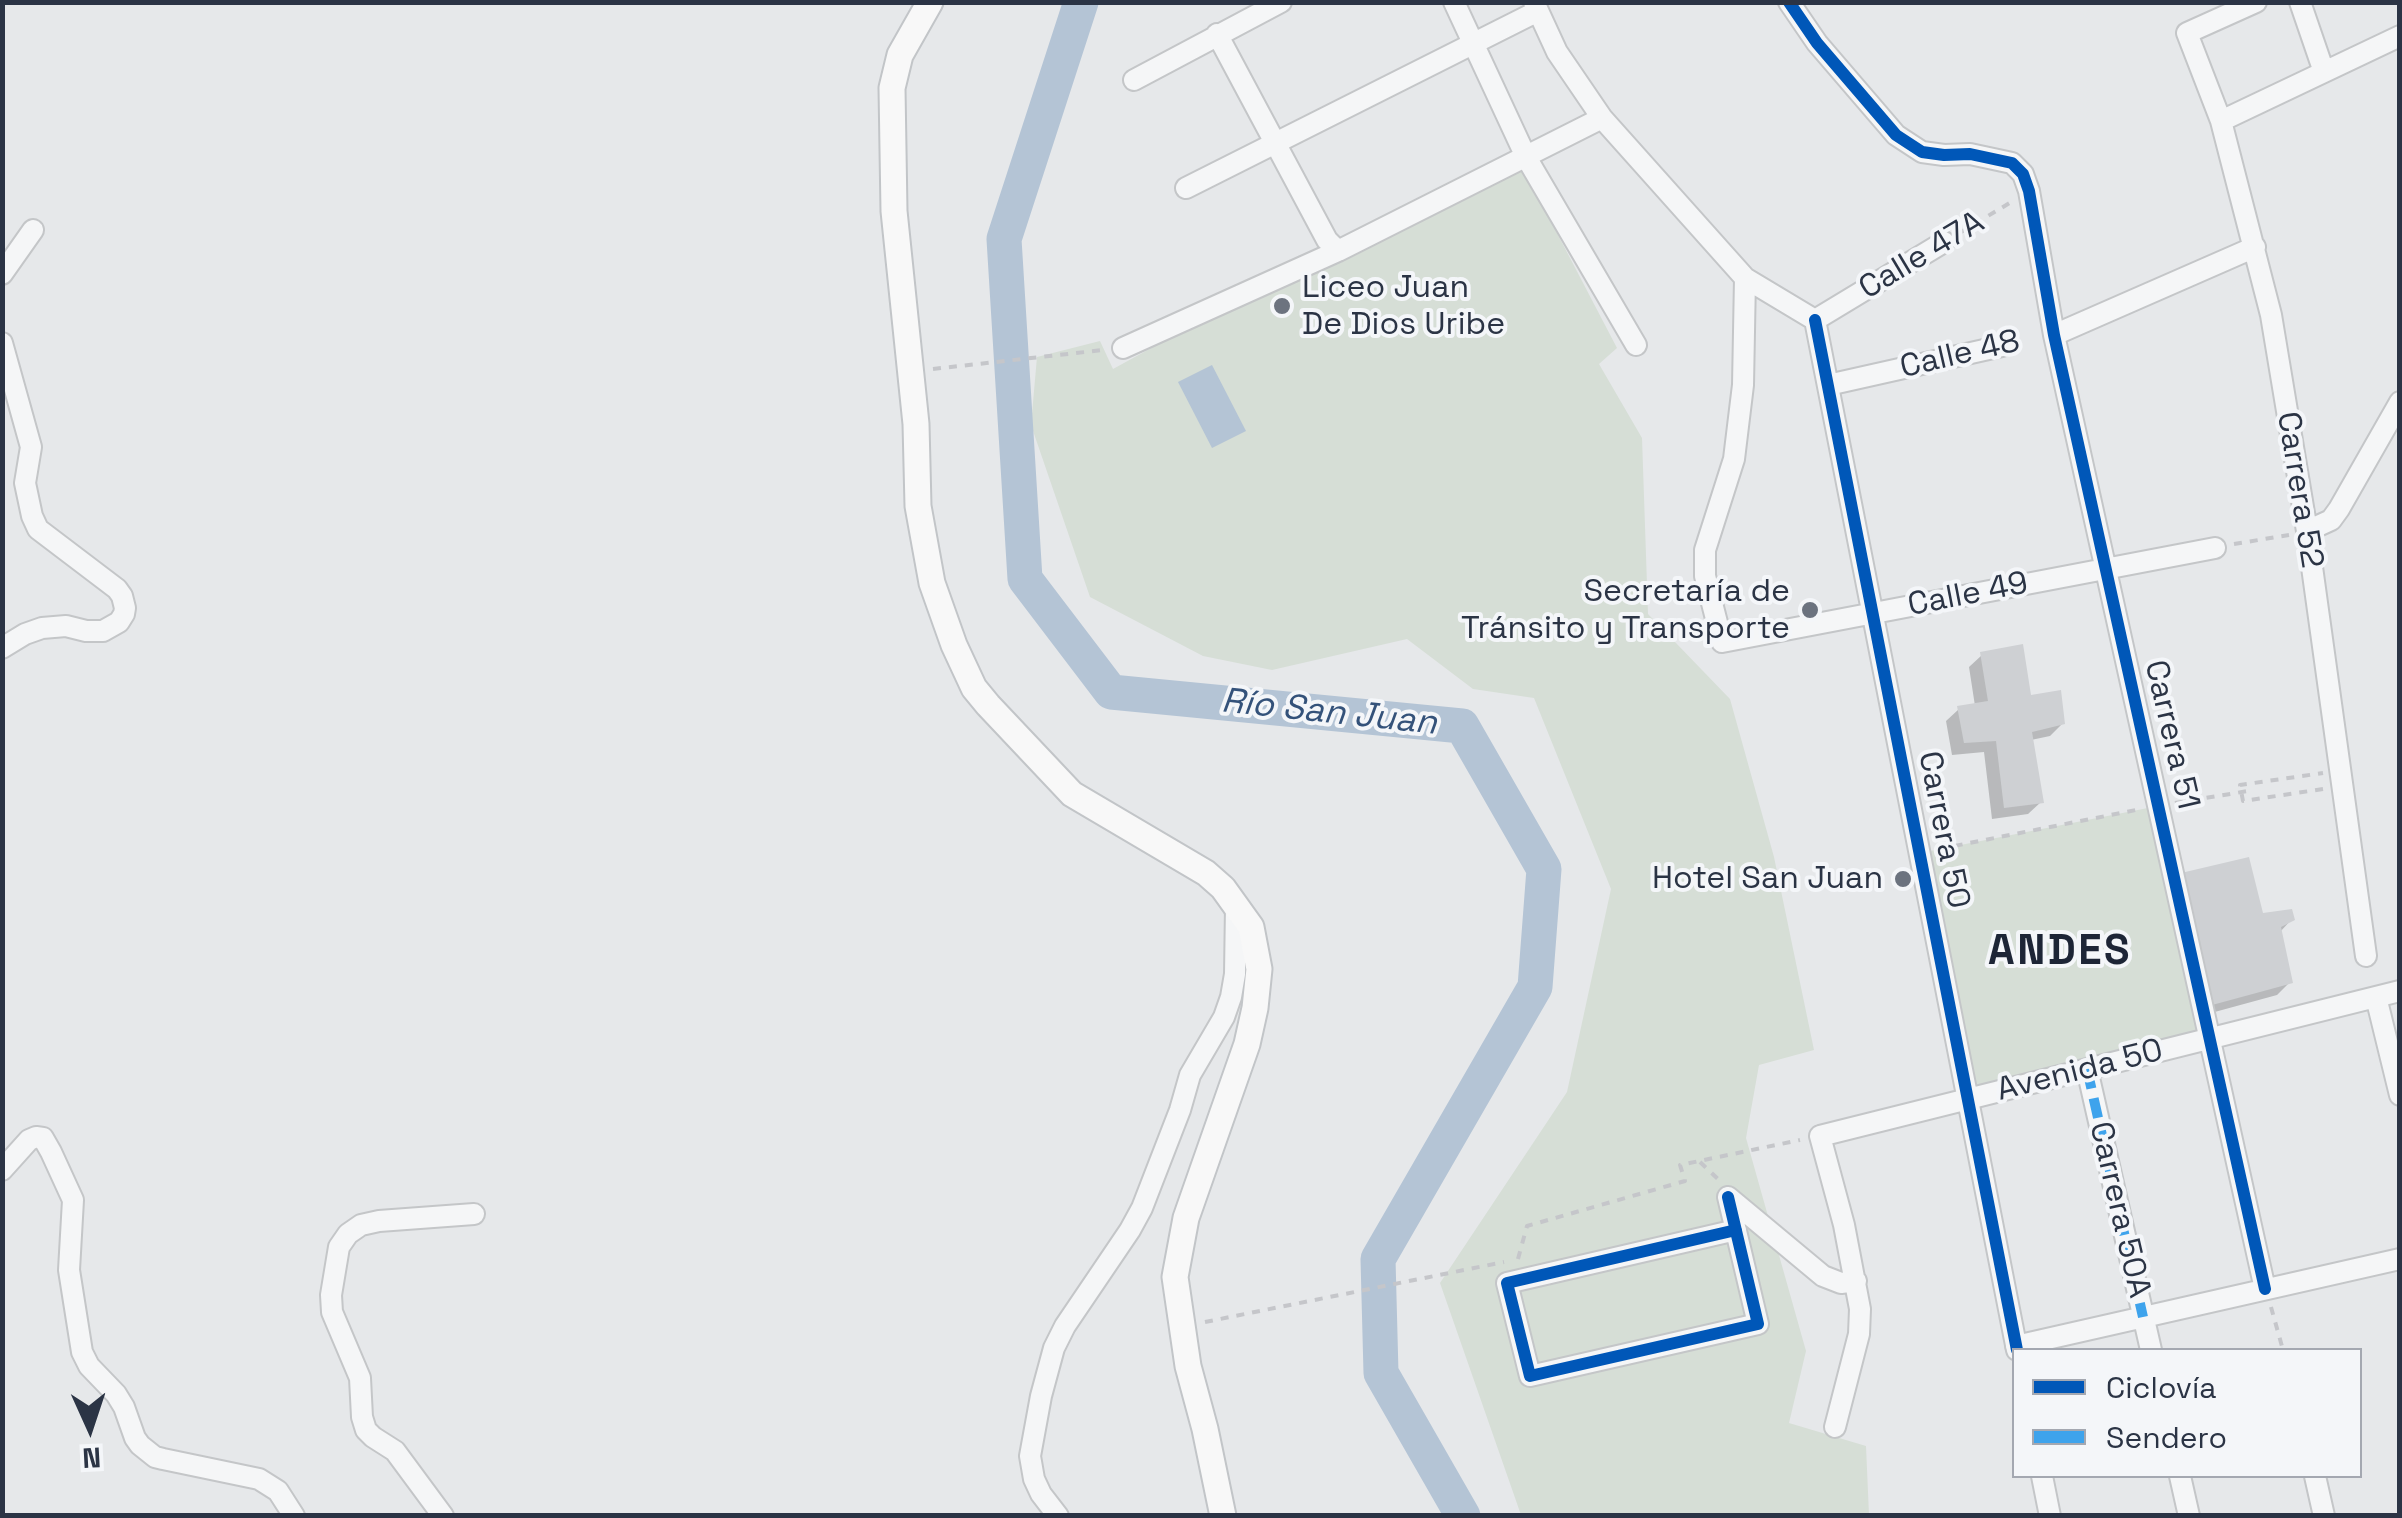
<!DOCTYPE html>
<html>
<head>
<meta charset="utf-8">
<style>
  body { margin:0 }
  #map { position:relative; width:2402px; height:1518px; overflow:hidden; background:#e6e8ea; font-family:"Space Grotesk",sans-serif }
  canvas { display:block }
  .frame { position:absolute; inset:0; border:5px solid #2b3445; pointer-events:none }
  .legend { position:absolute; left:2012px; top:1348px; width:350px; height:130px; box-sizing:border-box; background:#f4f6f9; border:2px solid #a4a8b1; margin:0; padding:12px 18px; list-style:none; font-size:30px; color:#2b3445 }
  .legend li { display:flex; align-items:center; gap:20px; height:50px }
  .legend b { width:50px; border:2px solid #a4a8b1 }
  .north { position:absolute; left:40px; top:1378px; width:100px; height:100px; -webkit-text-stroke:8px #f4f6f9; paint-order:stroke; rotate:177deg; font-size:28px; font-weight:700; line-height:40px; text-align:center; color:#2b3445 }
  .north::after { content:''; display:block; margin:auto; width:35px; height:45px; background:#2b3445; clip-path:polygon(50% 0,100% 100%,50% 72%,0 100%) }
</style>
</head>
<body>
<div id="map">
<canvas width="2402" height="1518"></canvas>
<div class="frame"></div>
<ul class="legend">
<li><b style="height:12px;background:#0057b8"></b>Ciclovía</li>
<li><b style="height:12px;background:#3ea3ec"></b>Sendero</li>
</ul>
<div class="north">N</div>
</div>
<script>
const g = document.querySelector('canvas').getContext('2d');
g.lineJoin = 'round';
function fill(path, color) {
  g.fillStyle = color;
  g.fill(path, 'evenodd');
}
function shape(rows) {
  const path = new Path2D();
  for (const r of rows) {
    path.moveTo(r[0], r[1]);
    for (let i = 2; i < r.length; i += 2) path.lineTo(r[i], r[i + 1]);
  }
  return path;
}
function trace(path, color, width, dash) {
  g.strokeStyle = color;
  g.lineWidth = width;
  g.lineCap = dash ? 'butt' : 'round';
  g.setLineDash(dash || []);
  g.stroke(path);
}
function drawText(font, color, halo, rows, align = 'center') {
  g.font = font + ' "Space Grotesk",sans-serif';
  g.lineWidth = 8;
  g.setLineDash([]);
  g.textBaseline = 'middle';
  g.strokeStyle = halo;
  g.fillStyle = color;
  for (const [text, x, y, turn = 0] of rows) {
    g.save();
    g.translate(x, y);
    g.rotate((+turn || 0) * Math.PI / 180);
    g.textAlign = isNaN(turn) ? turn : align;
    if (halo) g.strokeText(text, 0, 0);
    g.fillText(text, 0, 0);
    g.restore();
  }
}
fill(shape([
  [1523,168,1617,348,1599,364,1642,438,1648,614,1730,699,1774,857,1814,1050,1759,1065,1746,1138,1806,1351,1789,1423,1866,1446,1869,1515,1521,1515,1440,1283,1567,1092,1611,889,1534,698,1473,689,1407,639,1272,670,1203,656,1090,597,1031,425,1037,357,1100,341,1113,369,1186,329],
  [2158,806,2210,1038,1968,1099,1920,853]
]), '#d6ded6');
fill(shape([
  [1212,365,1246,431,1212,448,1178,382]
]), '#b4c4d5');
fill(shape([
  [1982,655,2029,698,2063,723,2050,736,2031,740,2041,802,2028,814,1992,819,1984,752,1952,755,1946,721,1959,709,1975,706,1969,667],
  [2261,916,2292,919,2280,932,2290,982,2277,995,2200,1016]
]), '#0003');
trace(shape([
  [1081,2,1004,239,1025,579,1111,692,1462,726,1544,869,1535,987,1378,1259,1381,1373,1463,1516]
]), '#b4c4d5', 35);
fill(shape([
  [2023,644,2031,695,2061,690,2065,724,2032,732,2044,803,2004,808,1996,741,1964,743,1957,706,1988,701,1980,652],
  [2249,857,2263,913,2292,909,2295,920,2281,927,2293,983,2212,1005,2181,873]
]), '#ced0d3');
const minor = shape([
  [1454,2,1526,157,1636,345],
  [1534,2,1557,52,1602,118,1745,278,1815,320],
  [1789,2,1817,43,1896,135,1922,152,1944,155,1970,154,2012,163,2023,174,2029,191,2054,335,2265,1289],
  [2256,2,2187,33,2221,121,2271,315,2307,531,2366,956],
  [2300,2,2324,72],
  [1217,34,1327,240,1338,251],
  [1134,80,1281,2],
  [2221,121,2400,36],
  [1186,188,1538,11],
  [2,274,33,230],
  [1745,278,1743,385,1734,459,1705,550,1705,576,1722,642,2215,548],
  [1815,320,2017,1350],
  [1815,320,1944,242],
  [2054,335,2255,247],
  [2,343,31,447,25,483,32,516,38,529,117,589,122,596,125,608,124,614,119,622,103,631,86,631,66,626,42,628,25,634,2,648],
  [1123,348,1338,251,1602,118],
  [1828,385,2002,346],
  [2307,531,2331,520,2339,509,2400,402],
  [2376,997,2400,1095],
  [2087,1069,2151,1350],
  [2,1170,29,1140,36,1137,43,1138,51,1152,73,1200,69,1270,82,1352,89,1366,116,1394,124,1407,135,1438,140,1445,155,1457,163,1459,259,1479,278,1491,294,1516],
  [1728,1197,1758,1324,1530,1376,1507,1283,1736,1230],
  [1728,1197,1823,1276,1841,1283,1856,1281],
  [2016,1346,2400,1259],
  [1835,1427,1859,1334,1860,1309,1844,1225,1820,1136,2400,991],
  [2042,1476,2050,1516],
  [2180,1476,2189,1516],
  [2315,1476,2324,1516],
  [443,1516,395,1451,373,1437,366,1430,362,1417,360,1378,332,1312,331,1295,339,1247,348,1234,361,1225,379,1221,474,1214],
  [1058,1516,1041,1494,1034,1479,1030,1456,1041,1396,1054,1348,1065,1326,1130,1230,1142,1208,1180,1110,1190,1075,1224,1017,1231,997,1235,974,1236,906]
]);
const major = shape([
  [930,2,900,55,892,88,894,211,916,424,918,506,932,583,954,645,974,688,988,705,1072,794,1206,873,1223,888,1251,927,1259,969,1255,1008,1247,1044,1186,1218,1175,1277,1188,1366,1205,1429,1223,1516]
]);
trace(minor, '#c4c6c8', 24);
trace(major, '#c2c5c8', 29);
trace(shape([
  [1961,232,2013,201],
  [933,369,1103,350],
  [2234,544,2289,535],
  [2323,789,2243,801,2240,785,2323,773],
  [2175,803,2248,791],
  [1939,849,2141,809],
  [1700,1162,1719,1180],
  [1518,1259,1527,1226,1685,1181,1680,1165,1800,1140],
  [2271,1307,2283,1350],
  [1205,1322,1504,1262]
]), '#c5c6ca', 4, [8, 8]);
trace(minor, '#f5f6f7', 20);
trace(major, '#f8f8f8', 25);
trace(shape([
  [2087,1069,2143,1317]
]), '#3ea3ec', 10, [20, 10]);
trace(shape([
  [1789,2,1817,43,1896,135,1922,152,1944,155,1970,154,2012,163,2023,174,2029,191,2054,335,2265,1289],
  [1815,320,2017,1350],
  [1728,1197,1758,1324,1530,1376,1507,1283,1736,1230]
]), '#0057b8', 12);
for (const [x, y, r, color] of [
  [1282,306,10,"#6c737f"],
  [1810,610,10,"#6c737f"],
  [1903,879,10,"#6c737f"]
]) {
  const dot = new Path2D();
  dot.arc(x, y, r, 0, 2 * Math.PI);
  g.fillStyle = color;
  g.fill(dot);
  trace(dot, '#f4f6f9', 4);
}
drawText('32px', '#2b3445', '#f4f6f9', [
  ["Calle 47A",1922,256,-31],
  ["Calle 48",1960,355,-13],
  ["Carrera 52",2299,490,81],
  ["Calle 49",1968,595,-11],
  ["Carrera 51",2171,735,77],
  ["Carrera 50",1943,830,79],
  ["Avenida 50",2080,1071,-14],
  ["Carrera 50A",2119,1210,77]
]);
drawText('32px', '#2b3445', '#f4f6f9', [
  ["Liceo Juan",1302,288,"left"],
  ["De Dios Uribe",1302,325,"left"],
  ["Secretaría de",1790,592],
  ["Tránsito y Transporte",1790,629],
  ["Hotel San Juan",1883,879]
], 'right');
drawText('italic 35px', '#34527a', '#f4f6f9', [
  ["Río San Juan",1329,713,6]
]);
g.letterSpacing = '2.5px';
drawText('bold 42px', '#1d2536', '#f4f6f9', [
  ["ANDES",2060,953]
]);
g.letterSpacing = '0px';
</script>
</body>
</html>
